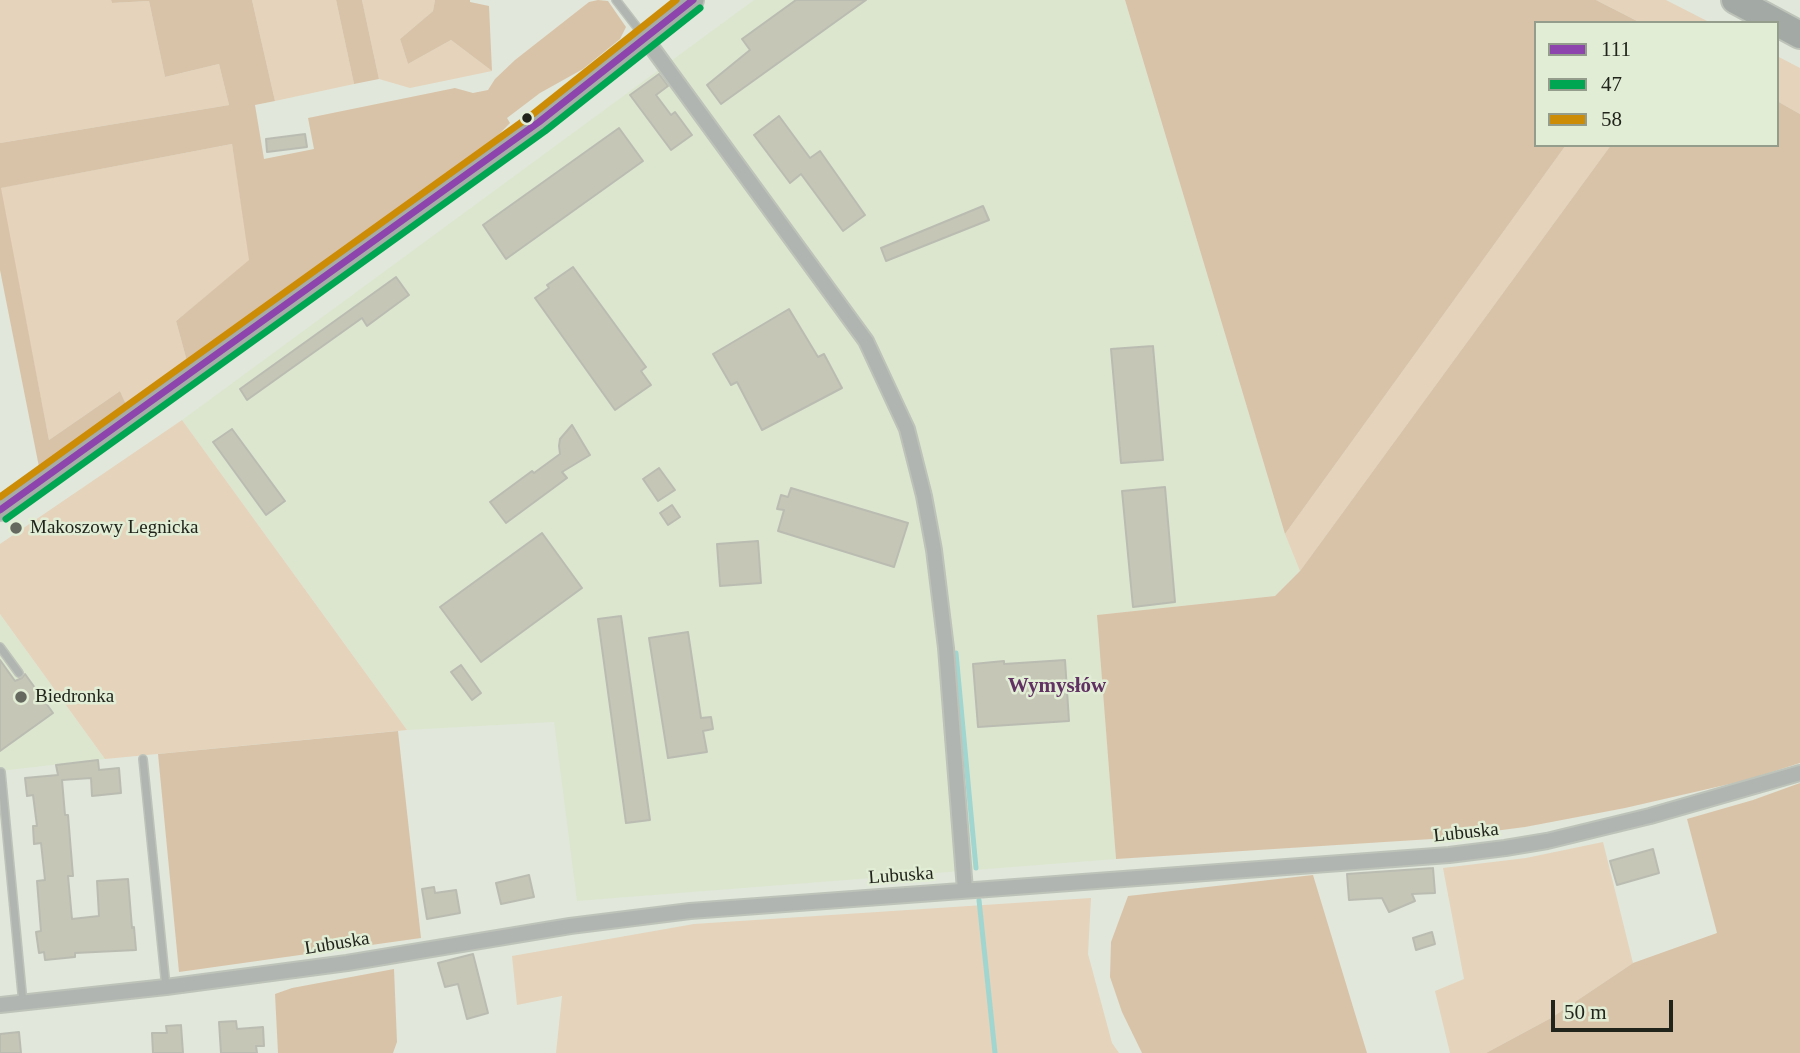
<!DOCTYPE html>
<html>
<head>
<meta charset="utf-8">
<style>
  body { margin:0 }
  #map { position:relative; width:1800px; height:1053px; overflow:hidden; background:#e1e7db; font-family:Georgia,serif }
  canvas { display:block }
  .legend { position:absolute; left:1534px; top:21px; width:245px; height:126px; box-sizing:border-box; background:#e2edd5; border:2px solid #949d8b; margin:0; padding:9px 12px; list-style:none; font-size:21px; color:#20241b }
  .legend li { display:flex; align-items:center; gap:14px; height:35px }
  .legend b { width:35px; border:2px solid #949d8b }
  .scale { position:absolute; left:1551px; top:1000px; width:122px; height:32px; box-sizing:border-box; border:4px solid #20241b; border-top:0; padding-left:9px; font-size:21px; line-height:24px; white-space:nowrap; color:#20241b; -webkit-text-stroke:5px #e2edd5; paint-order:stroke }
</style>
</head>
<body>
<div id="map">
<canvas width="1800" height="1053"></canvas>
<ul class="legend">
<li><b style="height:9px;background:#8e44ad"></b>111</li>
<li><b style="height:9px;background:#00a651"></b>47</li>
<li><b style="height:9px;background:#cc8c05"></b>58</li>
</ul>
<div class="scale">50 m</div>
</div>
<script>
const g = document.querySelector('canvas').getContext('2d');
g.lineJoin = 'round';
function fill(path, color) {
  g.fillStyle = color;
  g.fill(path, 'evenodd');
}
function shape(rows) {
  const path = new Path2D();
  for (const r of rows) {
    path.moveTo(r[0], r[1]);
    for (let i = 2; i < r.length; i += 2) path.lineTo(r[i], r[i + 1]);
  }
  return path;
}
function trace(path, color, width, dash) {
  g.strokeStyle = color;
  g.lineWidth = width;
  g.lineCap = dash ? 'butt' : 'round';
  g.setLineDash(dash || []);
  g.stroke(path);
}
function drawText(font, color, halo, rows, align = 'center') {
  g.font = font + ' Georgia,serif';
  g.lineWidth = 5;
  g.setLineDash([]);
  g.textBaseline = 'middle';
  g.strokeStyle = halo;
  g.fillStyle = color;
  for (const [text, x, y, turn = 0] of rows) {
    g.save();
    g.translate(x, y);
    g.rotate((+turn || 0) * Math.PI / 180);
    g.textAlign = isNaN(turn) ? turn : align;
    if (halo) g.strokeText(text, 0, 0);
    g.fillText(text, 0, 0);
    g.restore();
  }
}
fill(shape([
  [754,0,1125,0,1285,534,1300,571,1275,596,1098,615,1116,859,577,901,554,722,407,730,182,420],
  [0,614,105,759,0,771]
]), '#dce6cf');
fill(shape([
  [0,0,111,0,112,3,149,1,165,77,219,64,229,105,0,143],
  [252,0,336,0,354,84,275,101],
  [362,0,435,0,433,11,400,39,408,64,451,40,492,71,410,88,379,79],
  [1596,0,1666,0,1711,23,1641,23],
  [1777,56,1800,68,1800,114,1777,101],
  [232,144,250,260,176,321,188,365,128,409,120,391,49,440,0,188],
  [1566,145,1611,145,1300,571,1285,534],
  [182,420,407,730,105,759,0,614,0,544],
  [1603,842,1633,963,1551,1018,1486,1053,1450,1053,1435,991,1464,979,1443,868,1526,858],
  [1091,898,1088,954,1112,1043,1119,1053,556,1053,562,996,517,1005,512,956,694,924]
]), '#e5d3bb');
fill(shape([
  [111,0,252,0,275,101,255,105,264,159,314,149,308,118,455,88,473,93,488,90,495,79,515,60,589,2,598,0,608,1,626,27,620,39,583,69,540,93,507,118,510,123,479,155,188,365,176,321,249,260,232,144,1,188,49,440,120,391,128,409,40,472,0,270,0,143,229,105,219,64,165,77,149,1,112,3],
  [336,0,362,0,379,79,354,84],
  [435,0,470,0,470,2,489,6,492,71,451,40,408,64,400,39,433,11],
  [1125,0,1596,0,1641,23,1536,23,1536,145,1566,145,1285,534],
  [1777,101,1800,114,1800,763,1747,780,1625,808,1525,827,1432,839,1116,859,1097,615,1275,596,1300,571,1611,145,1777,145],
  [398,731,421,938,179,972,158,754],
  [1800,783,1800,1053,1486,1053,1551,1018,1633,963,1717,933,1687,819,1753,800],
  [1313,875,1367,1053,1142,1053,1122,1012,1110,977,1111,942,1128,896],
  [394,969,397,1042,393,1053,278,1053,275,994,292,988]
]), '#d9c3a8');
trace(shape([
  [956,653,976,868],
  [979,900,995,1053]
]), '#a1d6d0', 5);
const building = shape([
  [796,0,866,0,721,104,707,85,750,50,742,39,796,0],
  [659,74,668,86,656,95,671,115,675,112,692,135,671,150,630,95,659,74],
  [779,116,810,158,820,151,865,215,843,231,801,174,790,183,754,135,779,116],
  [619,128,643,161,506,259,483,225,619,128],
  [305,134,307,147,267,152,266,139,305,134],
  [983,206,989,220,886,261,881,248,983,206],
  [573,267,646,367,641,371,651,385,615,410,535,298,549,288,547,285,573,267],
  [396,277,409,295,367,326,362,318,247,400,240,389,396,277],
  [789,309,818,357,824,354,842,388,762,430,737,382,731,385,713,354,789,309],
  [1153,346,1163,460,1121,463,1111,349,1153,346],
  [572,425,590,455,562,472,567,478,506,523,490,502,532,471,534,473,560,454,559,446,560,439,572,425],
  [232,429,285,501,266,515,213,442,232,429],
  [659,468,675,490,658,501,643,479,659,468],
  [1165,487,1175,602,1133,607,1122,491,1165,487],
  [791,488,908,523,894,567,778,531,784,510,777,509,781,495,788,497,791,488],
  [672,505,680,517,668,525,660,513,672,505],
  [542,533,582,588,481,662,440,607,542,533],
  [758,541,761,583,720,586,717,544,758,541],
  [621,616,650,820,626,823,598,619,621,616],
  [688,632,701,718,711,717,713,729,703,731,707,752,668,758,649,638,688,632],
  [0,660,15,681,22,678,25,674,53,713,0,751,0,660],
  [1065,660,1069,721,978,727,973,664,1004,661,1004,664,1065,660],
  [461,665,481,693,472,700,451,672,461,665],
  [98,760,99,770,119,768,121,793,92,796,91,778,62,780,65,815,68,815,73,876,68,876,72,919,99,916,97,881,128,879,132,928,134,927,136,950,75,953,75,957,45,960,44,952,39,953,36,932,41,931,37,881,45,880,41,843,34,844,33,826,37,826,33,795,27,796,25,778,58,775,56,765,98,760],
  [1653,849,1659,873,1617,885,1610,861,1653,849],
  [1433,868,1435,893,1412,894,1415,901,1389,912,1382,898,1349,900,1347,874,1433,868],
  [529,875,534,897,501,904,496,883,529,875],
  [434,887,435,893,456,890,460,913,427,919,422,889,434,887],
  [1432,932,1435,944,1416,950,1413,938,1432,932],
  [473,954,488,1013,467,1019,458,984,445,987,438,963,473,954],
  [236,1021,237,1029,263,1027,264,1046,256,1046,257,1053,221,1053,219,1022,236,1021],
  [181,1025,183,1053,153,1053,152,1033,167,1033,166,1026,181,1025],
  [19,1032,21,1053,0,1053,0,1034,19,1032]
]);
fill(building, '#c6c6b6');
trace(building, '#babcb2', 2);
const lane = shape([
  [616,0,643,35],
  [0,647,19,673],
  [143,759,166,987],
  [1,772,23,1003]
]);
const street = shape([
  [645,38,866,341,907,429,924,496,934,550,946,648,965,890],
  [0,1005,166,987,347,963,570,926,690,911,1449,855,1505,848,1547,841,1650,816,1800,773]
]);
const secondary = shape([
  [0,510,539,122,693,0]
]);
const highway = shape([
  [1735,0,1800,35]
]);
trace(lane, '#bec3b9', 10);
trace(street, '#bec3b9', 18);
trace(secondary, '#bec3b9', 24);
trace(highway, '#bec3b9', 30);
trace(lane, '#b1b5b1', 7);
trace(street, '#b1b5b1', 14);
trace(secondary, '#a6aca7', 21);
trace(highway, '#a3a9a4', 26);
trace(shape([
  [0,510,539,122,693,0]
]), '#8e44ad', 7);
trace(shape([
  [6,519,545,131,700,8]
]), '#00a651', 7);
trace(shape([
  [0,497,533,114,676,0]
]), '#cc8c05', 7);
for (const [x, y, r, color] of [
  [527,118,6,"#20241b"],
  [16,528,7,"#64685e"],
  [21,697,7,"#64685e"]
]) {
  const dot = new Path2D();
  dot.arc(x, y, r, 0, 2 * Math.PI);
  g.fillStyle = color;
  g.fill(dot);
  trace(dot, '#e2edd5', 2.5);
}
drawText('19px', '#20241b', '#e2edd5', [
  ["Makoszowy Legnicka",30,528],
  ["Biedronka",35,697]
], 'left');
drawText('19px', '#20241b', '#e2edd5', [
  ["Lubuska",1466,833,-6],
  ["Lubuska",901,876,-4],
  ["Lubuska",337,944,-9]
]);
drawText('bold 21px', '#613163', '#e2edd5', [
  ["Wymysłów",1057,687]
]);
</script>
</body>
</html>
